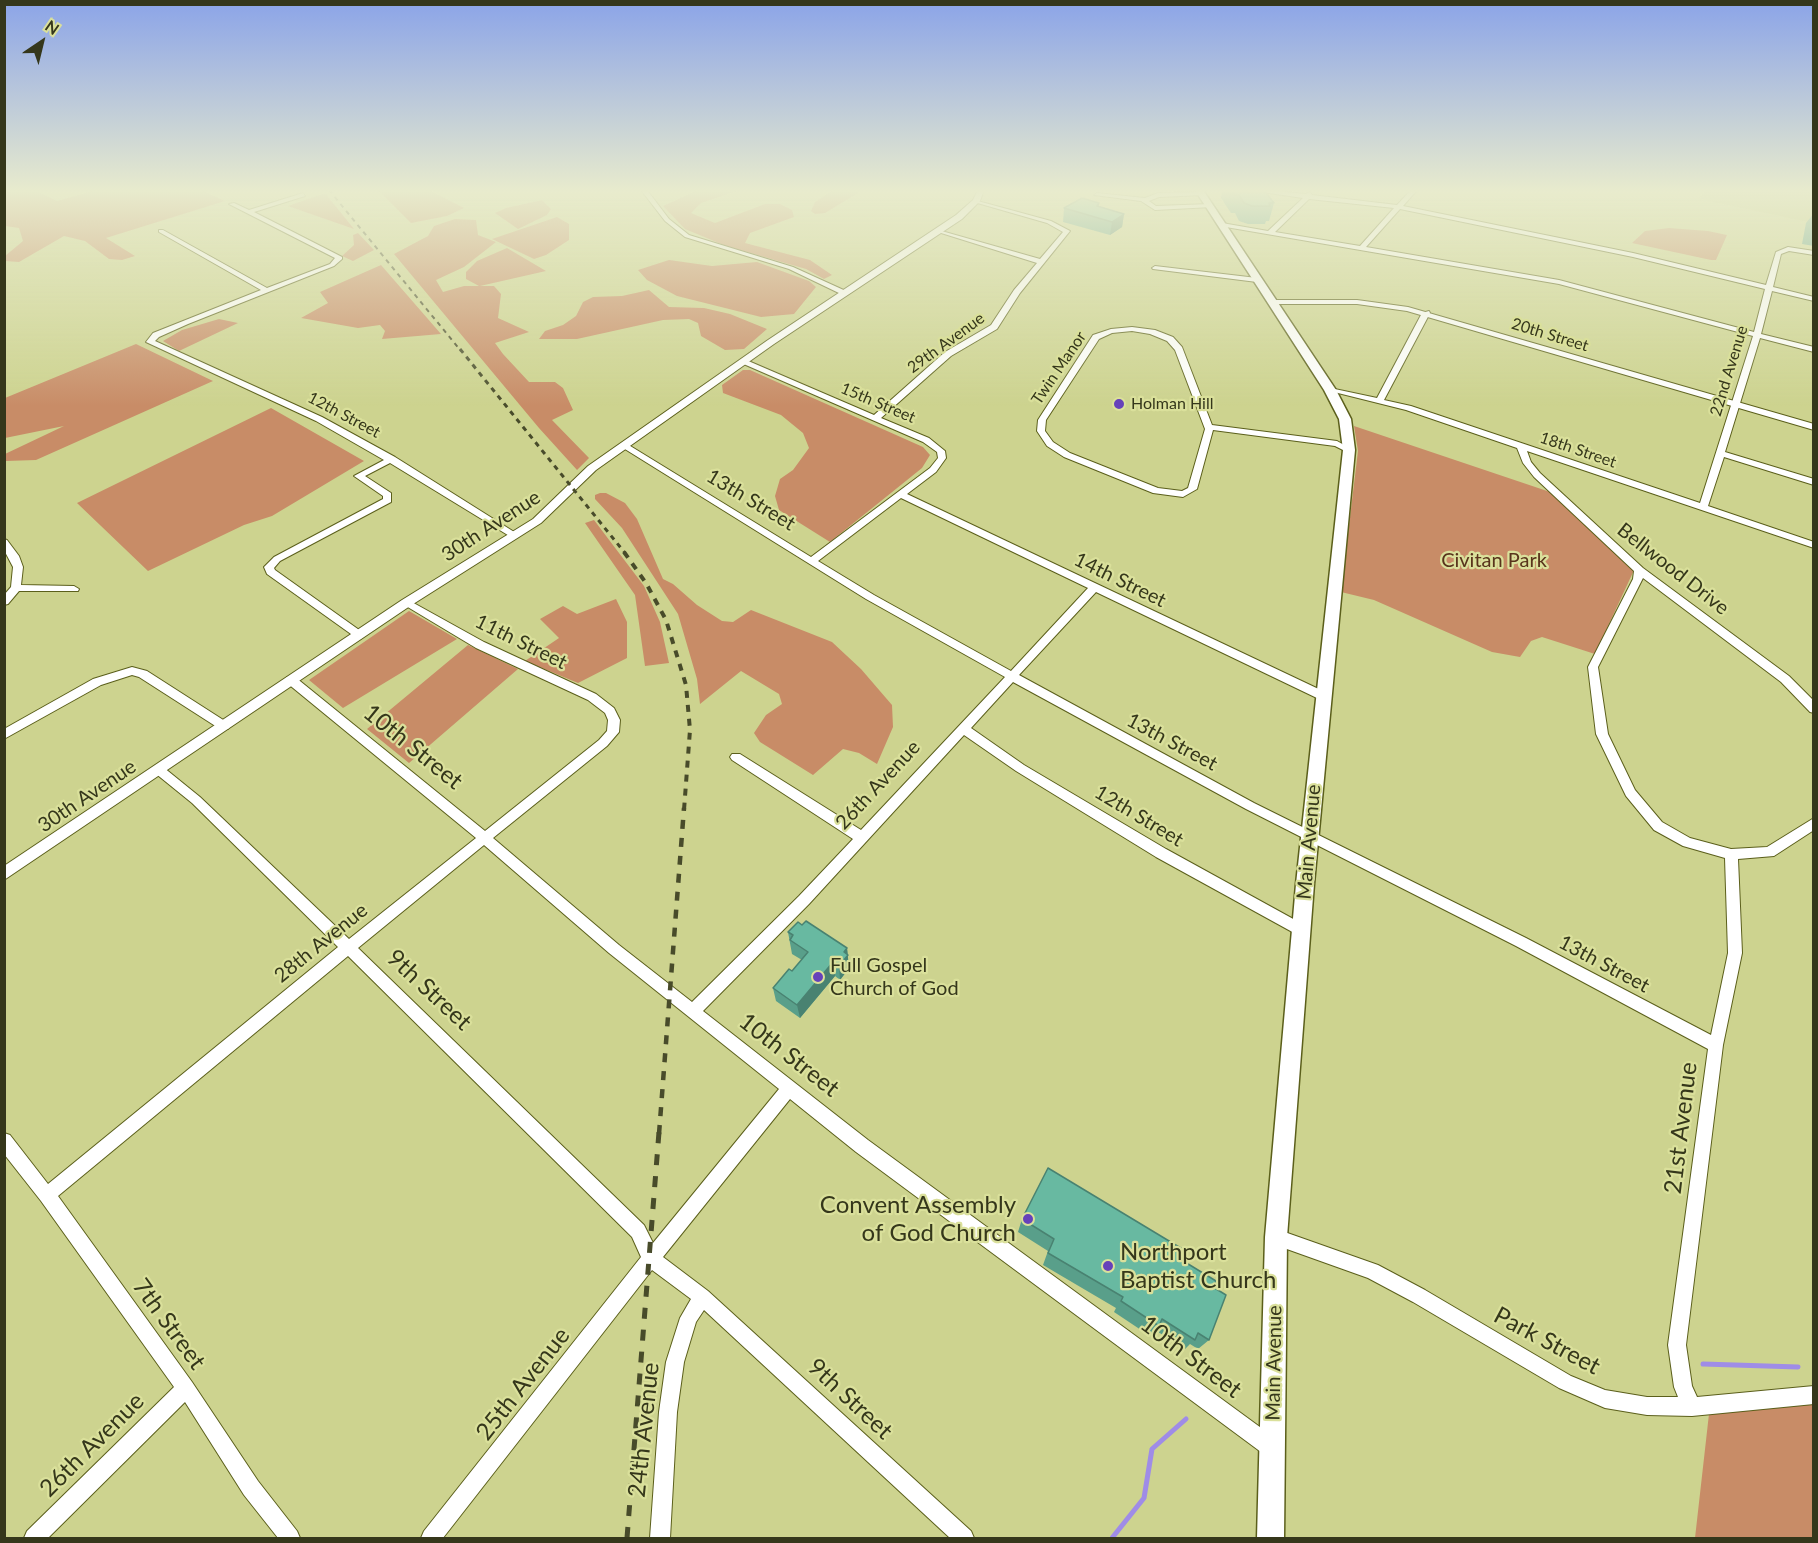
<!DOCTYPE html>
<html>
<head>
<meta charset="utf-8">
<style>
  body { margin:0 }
  #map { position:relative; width:1818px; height:1543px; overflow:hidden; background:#cdd38f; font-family:Lato,sans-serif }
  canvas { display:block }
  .frame { position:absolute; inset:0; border:6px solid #35371b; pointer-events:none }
  .north { position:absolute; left:12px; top:12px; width:60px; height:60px; -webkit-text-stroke:4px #dae09b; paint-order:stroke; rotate:35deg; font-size:16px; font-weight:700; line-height:24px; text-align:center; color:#35371b }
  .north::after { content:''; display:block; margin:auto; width:21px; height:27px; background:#35371b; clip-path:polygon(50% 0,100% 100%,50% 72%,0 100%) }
</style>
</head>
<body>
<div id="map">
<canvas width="1818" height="1543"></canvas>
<div class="frame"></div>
<div class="north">N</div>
</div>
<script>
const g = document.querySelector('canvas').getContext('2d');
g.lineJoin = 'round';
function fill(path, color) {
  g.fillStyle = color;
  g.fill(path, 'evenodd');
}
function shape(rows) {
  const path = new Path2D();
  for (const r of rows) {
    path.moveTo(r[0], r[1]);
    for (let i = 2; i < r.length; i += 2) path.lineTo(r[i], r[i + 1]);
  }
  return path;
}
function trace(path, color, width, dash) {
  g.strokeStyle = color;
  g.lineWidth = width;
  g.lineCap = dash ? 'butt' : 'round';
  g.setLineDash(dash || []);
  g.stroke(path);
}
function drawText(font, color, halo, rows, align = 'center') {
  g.font = font + ' Lato,sans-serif';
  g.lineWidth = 4.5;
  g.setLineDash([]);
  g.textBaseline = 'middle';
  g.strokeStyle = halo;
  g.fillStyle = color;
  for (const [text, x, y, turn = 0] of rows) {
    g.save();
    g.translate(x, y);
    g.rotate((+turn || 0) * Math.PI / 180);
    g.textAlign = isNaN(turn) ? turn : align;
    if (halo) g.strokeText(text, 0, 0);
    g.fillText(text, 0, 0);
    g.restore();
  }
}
fill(shape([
  [1705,190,1813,190,1813,223,1699,199]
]), '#c5cb7f');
fill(shape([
  [15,190,34,190,57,201,96,190,201,190,225,201,106,238,135,256,122,260,109,259,85,241,64,236,19,262,5,261,5,256,23,241,19,228,5,226,5,193],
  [378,190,429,190,464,208,447,216,411,223],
  [698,190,737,191,701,203,691,213,715,223,765,204,780,204,792,210,794,217,750,233,745,243,810,260,832,275,824,279,806,269,726,246,685,229,663,206],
  [833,190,863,190,825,213,815,214,811,211,815,202],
  [325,193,354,229,288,206],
  [542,200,551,209,547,215,518,229,495,213,506,208],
  [557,217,569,224,569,240,546,255,534,259,492,239],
  [455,219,476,220,478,235,496,242,464,267,436,280,443,292,464,286,479,286,466,279,466,272,477,261,507,248,546,271,480,286,494,286,501,294,498,318,529,332,495,343,503,354,529,382,555,382,563,388,573,410,552,420,589,458,577,470,539,428,394,254,428,236,434,226],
  [1669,228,1708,231,1727,235,1716,260,1711,260,1632,243,1645,231],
  [358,233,374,250,353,261,342,256,354,245,353,235],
  [669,260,712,266,757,262,809,281,816,287,794,314,761,317,677,296,647,280,638,270],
  [381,265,441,334,382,339,385,331,380,325,358,328,301,318,328,303,320,292],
  [649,290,669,307,704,308,730,314,767,329,744,349,725,350,701,336,698,323,689,319,663,320,577,339,539,339,545,331,563,325,576,316,583,302,593,297,622,296],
  [219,319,238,323,179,351,163,341,182,330],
  [136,344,213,381,36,460,5,461,5,454,64,426,5,438,5,398],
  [743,370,750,370,923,447,930,455,922,468,830,542,779,510,775,496,780,479,793,470,809,448,803,433,781,415,723,393,722,385],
  [271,408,364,461,272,516,244,525,148,571,77,503],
  [1354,426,1556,494,1635,568,1595,654,1542,637,1531,641,1520,657,1492,652,1374,600,1341,592,1358,451],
  [600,493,606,493,625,503,637,519,663,579,673,584,697,605,722,621,733,622,751,610,832,642,861,669,892,705,893,727,877,764,859,753,843,749,813,775,760,742,754,733,766,715,782,704,779,694,741,671,700,704,697,679,678,614,622,528,595,499,595,495],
  [594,520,644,586,660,622,669,663,645,666,635,595,585,523],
  [616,599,627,622,627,658,578,683,525,661,559,638,540,619,563,606,577,614],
  [409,611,457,639,343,708,309,680],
  [468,645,518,669,409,763,367,729],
  [1813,1395,1813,1538,1695,1538,1710,1405]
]), '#c88c67');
trace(shape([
  [1703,1364,1798,1367],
  [1112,1538,1144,1498,1152,1449,1186,1419]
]), '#9f8ce7', 5);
const minor = shape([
  [641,190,647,190,669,219,689,235,793,267,848,292,841,294,789,269,685,237,665,221,641,190],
  [1248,190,1265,190,1306,194,1310,192,1312,195,1397,205,1411,190,1417,190,1403,206,1633,253,1766,285,1776,252,1788,247,1814,251,1814,255,1789,251,1781,254,1773,287,1814,297,1814,301,1772,291,1761,334,1814,347,1814,352,1760,338,1725,452,1814,479,1814,485,1724,457,1708,506,1814,542,1814,548,1527,451,1531,462,1540,473,1643,568,1789,676,1814,701,1814,713,1810,712,1781,682,1643,578,1598,667,1608,734,1635,790,1662,822,1690,838,1731,849,1767,847,1814,818,1814,830,1774,856,1738,859,1742,953,1723,1045,1686,1345,1692,1386,1697,1397,1814,1386,1814,1404,1692,1416,1647,1415,1605,1408,1559,1388,1413,1302,1368,1278,1270,1243,1268,1237,1270,1231,1276,1229,1378,1265,1425,1290,1571,1376,1605,1390,1647,1397,1678,1397,1674,1387,1668,1345,1708,1049,1516,946,1246,809,1013,682,971,728,1024,765,1166,849,1306,926,1308,930,1306,934,1301,936,1296,934,1156,857,1016,771,964,735,809,904,703,1011,868,1140,1279,1441,1281,1448,1279,1455,1272,1457,1265,1455,856,1152,790,1099,663,1257,708,1291,971,1531,974,1538,950,1538,704,1310,696,1322,684,1362,677,1412,670,1538,650,1538,659,1412,666,1362,680,1318,691,1299,652,1270,443,1538,421,1538,424,1531,641,1257,632,1237,348,956,58,1196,192,1382,258,1481,297,1531,300,1538,278,1538,244,1495,185,1402,48,1538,24,1538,27,1531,174,1387,41,1201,4,1154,4,1133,10,1135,48,1184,338,947,192,803,155,773,153,770,155,767,163,767,200,797,349,939,476,838,287,683,285,680,287,677,295,677,485,831,599,740,607,731,608,720,605,713,588,700,476,648,401,603,402,601,410,601,484,642,596,694,614,708,620,720,619,732,607,746,493,838,619,945,692,1002,799,896,853,839,732,760,730,757,732,754,740,754,861,830,1005,677,866,599,620,446,627,444,811,557,930,468,938,458,937,452,923,442,739,362,746,360,874,415,945,352,991,325,1014,290,1037,263,938,232,938,230,1040,259,1063,232,1047,223,974,202,974,200,1051,221,1070,231,1020,293,997,329,951,356,881,418,929,438,945,451,946,458,936,472,907,494,1327,693,1329,696,1323,700,1319,699,1096,592,1019,675,1254,803,1526,938,1711,1035,1728,953,1725,858,1683,846,1654,830,1626,796,1596,734,1588,667,1633,579,1634,571,1534,477,1523,463,1517,448,1406,410,1326,390,1330,388,1377,398,1422,313,1429,311,1430,313,1384,400,1411,406,1700,503,1753,336,1559,284,1220,226,1220,224,1222,223,1268,231,1303,198,1248,190],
  [1309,199,1394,208,1360,246,1275,232,1309,199],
  [1400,209,1633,257,1765,289,1754,332,1559,280,1366,247,1400,209],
  [901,498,1088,588,1011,671,874,595,818,561,901,498],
  [484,845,609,953,779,1089,653,1243,644,1225,358,948,484,845],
  [1202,192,1204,195,1159,197,1149,201,1156,206,1210,204,1213,206,1212,207,1155,210,1141,201,1094,195,1097,193,1145,198,1158,193,1202,192],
  [303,193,305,196,254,212,342,257,342,259,334,266,188,324,159,337,155,341,322,417,395,457,519,535,517,537,511,537,390,463,365,476,391,493,391,502,280,561,274,568,275,570,362,632,363,635,362,638,358,639,267,574,264,567,274,557,383,499,383,496,354,476,384,460,316,421,146,342,153,333,261,290,159,232,159,230,163,230,267,288,330,264,335,258,229,204,234,203,249,210,303,193],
  [1155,266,1257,278,1261,280,1257,282,1153,269,1152,268,1155,266],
  [1132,327,1155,330,1173,337,1182,347,1212,425,1337,441,1353,450,1349,453,1335,446,1213,430,1197,489,1183,497,1153,493,1064,457,1047,446,1037,431,1038,420,1093,335,1111,329,1132,327],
  [1132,331,1150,334,1167,341,1175,350,1205,429,1188,488,1182,491,1158,488,1070,453,1053,442,1045,431,1046,420,1099,339,1112,333,1132,331],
  [4,539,7,540,19,556,23,567,21,585,74,586,79,589,78,591,19,591,8,604,4,605,4,595,11,587,13,567,4,550,4,539],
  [132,667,147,671,228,723,230,726,228,729,220,729,139,677,132,675,101,685,4,739,4,729,93,679,132,667]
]);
const tertiary = shape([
  [978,190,984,190,980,201,962,219,774,344,596,470,541,523,410,606,4,880,4,866,402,600,533,519,588,466,768,340,956,215,973,200,978,190],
  [1270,300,1357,300,1408,307,1814,424,1814,430,1407,311,1357,304,1273,304,1269,302,1270,300]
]);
const secondary = shape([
  [1195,190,1203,190,1336,390,1351,419,1355,450,1314,884,1287,1237,1284,1538,1257,1538,1265,1237,1296,884,1343,450,1339,419,1324,390,1195,190]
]);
trace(minor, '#5b5f1b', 2);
trace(tertiary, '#5b5f1b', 2);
trace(secondary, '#5b5f1b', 3);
fill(minor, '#fff');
fill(tertiary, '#fff');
fill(secondary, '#fff');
trace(shape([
  [329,190,461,351]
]), '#484b2a', 2, [4.5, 4.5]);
trace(shape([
  [460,349,625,553]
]), '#484b2a', 3, [5, 5]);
trace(shape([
  [624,552,646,583,666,620,686,685,690,730,684,810]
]), '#484b2a', 4, [7, 7]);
trace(shape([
  [659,1134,684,808]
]), '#484b2a', 4.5, [9, 9]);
trace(shape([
  [627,1538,659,1132]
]), '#484b2a', 5, [11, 11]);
fill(shape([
  [1222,190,1264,190,1274,203,1269,221,1266,221,1265,224,1248,224,1239,221,1235,213,1231,213,1221,198],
  [1099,203,1099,206,1124,214,1122,227,1110,235,1063,222,1064,208],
  [1814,213,1814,246,1802,244,1806,223],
  [802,925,847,948,849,968,840,980,835,976,800,1018,776,1001,773,988,792,971,802,960,792,954,788,932],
  [1022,1219,1180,1259,1213,1287,1209,1340,1198,1349,1190,1344,1185,1349,1155,1330,1150,1336,1114,1312,1116,1308,1043,1265,1048,1251,1018,1232]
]), '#599f8a');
fill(shape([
  [1124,214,1122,227,1110,235,1112,222],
  [847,948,849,968,840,980,839,966,844,952],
  [833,962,835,976,800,1018,797,1005]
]), '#498271');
const building = shape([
  [1231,190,1264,190,1274,203,1269,203,1270,206,1252,206,1244,203,1239,195,1235,195,1231,190],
  [1082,198,1099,203,1097,206,1124,214,1112,222,1064,208,1082,198],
  [806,921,847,948,844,952,848,955,839,966,833,962,797,1005,773,988,789,969,792,971,808,952,790,940,793,935,788,932,798,922,802,925,806,921],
  [1048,1168,1184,1250,1180,1259,1216,1281,1213,1287,1226,1295,1209,1340,1198,1333,1195,1340,1162,1319,1159,1326,1121,1301,1123,1297,1048,1253,1054,1239,1022,1219,1048,1168]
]);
fill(building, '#68b9a1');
trace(building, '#498271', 1.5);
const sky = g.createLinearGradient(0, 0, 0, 406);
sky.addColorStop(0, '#8ba4e8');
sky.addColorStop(0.47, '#e8ebcd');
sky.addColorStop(1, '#e8ebcd00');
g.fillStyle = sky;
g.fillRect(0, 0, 1818, 406);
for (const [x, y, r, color] of [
  [1119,404,6,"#6641ba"],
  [818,977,6,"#6641ba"],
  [1028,1219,6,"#6641ba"],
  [1108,1266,6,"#6641ba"]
]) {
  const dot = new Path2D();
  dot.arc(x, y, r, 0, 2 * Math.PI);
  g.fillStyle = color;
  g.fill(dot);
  trace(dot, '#dae09b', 2);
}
drawText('16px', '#35371b', '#dae09b', [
  ["20th Street",1550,335,17],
  ["29th Avenue",946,343,-36],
  ["Twin Manor",1059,368,-56],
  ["22nd Avenue",1729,371,-73],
  ["15th Street",878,403,23],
  ["12th Street",344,415,28],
  ["18th Street",1578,450,19]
]);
drawText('16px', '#35371b', '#dae09b', [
  ["Holman Hill",1131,404]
], 'left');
drawText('20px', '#35371b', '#dae09b', [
  ["13th Street",751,500,31],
  ["30th Avenue",491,526,-33],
  ["Bellwood Drive",1673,569,38],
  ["14th Street",1120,580,26],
  ["11th Street",521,642,26],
  ["13th Street",1172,742,28],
  ["26th Avenue",878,785,-47],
  ["30th Avenue",87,796,-34],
  ["12th Street",1139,816,31],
  ["Main Avenue",1309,842,-85],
  ["28th Avenue",321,943,-39],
  ["13th Street",1604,964,28],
  ["Main Avenue",1274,1363,-89]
]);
drawText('20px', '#59341c', '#dae09b', [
  ["Civitan Park",1494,561]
]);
drawText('20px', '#35371b', '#dae09b', [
  ["Full Gospel",830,966],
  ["Church of God",830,989]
], 'left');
drawText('24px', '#35371b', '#dae09b', [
  ["10th Street",413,747,39],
  ["9th Street",429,990,43],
  ["10th Street",789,1055,38],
  ["21st Avenue",1681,1128,-83],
  ["7th Street",169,1324,54],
  ["Park Street",1547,1341,28],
  ["10th Street",1191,1357,37],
  ["25th Avenue",523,1384,-52],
  ["9th Street",850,1399,43],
  ["24th Avenue",644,1430,-84],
  ["26th Avenue",92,1445,-45]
]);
drawText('24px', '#35371b', '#dae09b', [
  ["Convent Assembly",1016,1205],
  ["of God Church",1016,1233],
  ["Northport",1120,1252,"left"],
  ["Baptist Church",1120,1280,"left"]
], 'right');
</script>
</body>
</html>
